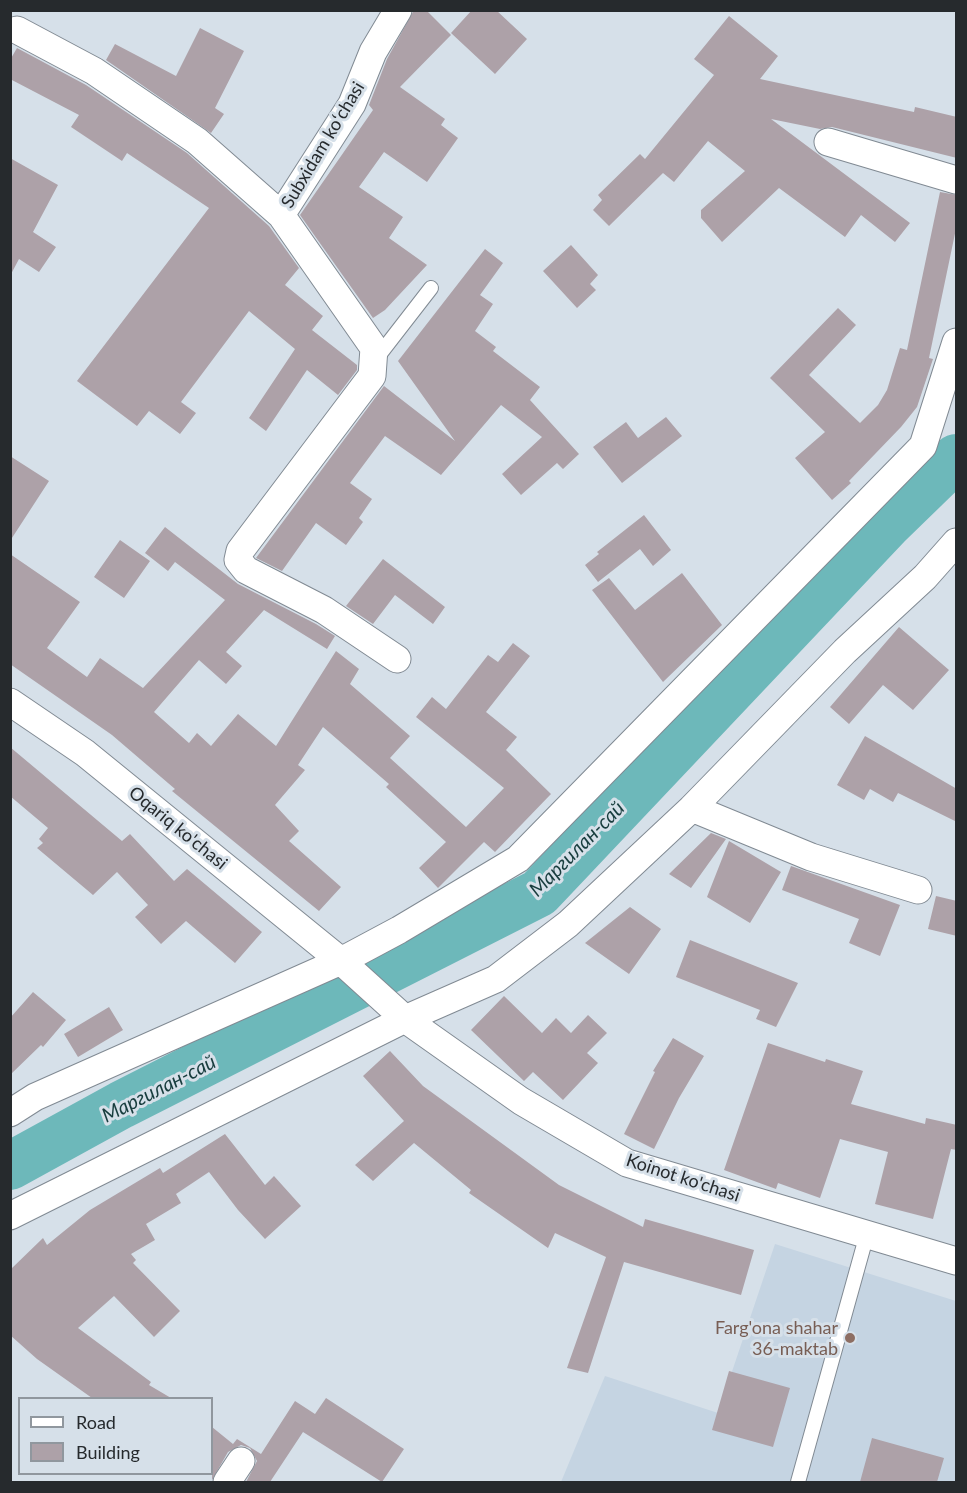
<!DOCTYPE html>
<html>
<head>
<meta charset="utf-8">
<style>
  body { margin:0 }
  #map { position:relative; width:967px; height:1493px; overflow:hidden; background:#d6e0e9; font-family:Lato,sans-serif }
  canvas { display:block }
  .frame { position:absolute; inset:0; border:12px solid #262a2d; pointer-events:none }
  .legend { position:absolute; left:18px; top:1397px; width:195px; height:78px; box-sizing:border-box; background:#d6e0e9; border:2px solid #90979e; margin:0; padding:8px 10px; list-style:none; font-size:18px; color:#262a2d }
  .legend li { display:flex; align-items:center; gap:12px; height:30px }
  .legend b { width:30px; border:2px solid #90979e }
</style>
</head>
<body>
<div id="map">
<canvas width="967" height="1493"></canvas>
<div class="frame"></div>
<ul class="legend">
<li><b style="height:8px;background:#fff"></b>Road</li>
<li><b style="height:16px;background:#ada1a8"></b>Building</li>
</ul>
</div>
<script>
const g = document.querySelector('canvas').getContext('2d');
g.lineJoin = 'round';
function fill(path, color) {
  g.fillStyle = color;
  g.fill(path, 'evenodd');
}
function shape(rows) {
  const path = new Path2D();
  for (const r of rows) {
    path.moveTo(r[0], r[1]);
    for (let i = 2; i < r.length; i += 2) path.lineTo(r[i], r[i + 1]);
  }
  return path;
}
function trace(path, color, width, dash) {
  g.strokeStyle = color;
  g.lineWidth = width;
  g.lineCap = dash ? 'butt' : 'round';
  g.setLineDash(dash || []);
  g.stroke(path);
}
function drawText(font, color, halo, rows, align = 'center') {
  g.font = font + ' Lato,sans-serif';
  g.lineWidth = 6;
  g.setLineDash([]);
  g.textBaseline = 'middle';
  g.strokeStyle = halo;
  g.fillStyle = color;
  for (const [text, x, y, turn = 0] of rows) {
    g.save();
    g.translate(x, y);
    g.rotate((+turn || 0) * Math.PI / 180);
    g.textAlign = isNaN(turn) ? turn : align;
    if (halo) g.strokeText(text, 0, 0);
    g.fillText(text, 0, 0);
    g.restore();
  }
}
fill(shape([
  [775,1244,956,1301,956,1482,561,1482,605,1376,718,1413]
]), '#c5d4e2');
trace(shape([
  [10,1166,121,1105,539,893,888,524,956,458]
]), '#6db8ba', 48);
fill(shape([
  [414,10,426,10,451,35,400,87,445,119,441,125,458,138,427,182,384,152,359,187,403,217,389,238,427,265,385,310,373,318,300,215,373,110,369,105,387,59],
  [472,10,496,10,527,39,495,74,451,33],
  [729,16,778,56,760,79,914,112,915,107,957,117,957,158,832,127,820,129,771,119,910,223,895,242,861,215,845,237,779,188,722,242,701,218,701,210,745,171,708,141,674,182,663,173,609,226,593,210,602,200,598,195,640,154,645,159,714,75,694,59],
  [200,28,244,51,215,108,224,114,211,133,106,60,115,44,176,76],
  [17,48,86,85,187,153,269,226,299,268,285,285,323,316,312,330,357,365,357,370,338,395,307,370,266,431,249,418,295,349,249,311,181,402,196,413,180,434,149,411,137,426,77,381,209,208,127,153,122,161,71,127,79,115,10,79,10,60],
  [10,158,58,185,33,232,56,247,39,272,19,259,10,276],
  [940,192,957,195,957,224,929,358,933,359,917,407,901,427,849,481,851,483,832,500,795,458,825,432,770,378,838,308,856,325,809,375,860,423,878,405,887,390,900,348,907,350],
  [571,245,598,275,590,284,596,290,577,308,543,271],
  [485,249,503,263,480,295,493,304,475,331,496,347,493,351,540,387,530,400,579,454,563,469,557,463,521,495,502,474,542,437,501,405,441,475,385,436,350,483,372,499,359,518,363,522,346,545,316,523,282,571,256,558,384,386,455,441,398,361],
  [666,417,682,436,622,483,593,447,626,422,638,438],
  [10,456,49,481,10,541],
  [644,515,671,550,653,566,640,549,598,582,585,565,599,554,597,552],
  [165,527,238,584,316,624,335,636,327,649,264,610,226,652,242,666,226,684,199,660,154,712,189,743,197,733,211,746,238,714,276,746,336,651,359,669,350,684,410,736,390,758,466,827,504,788,416,717,432,697,446,709,488,655,498,662,513,643,530,656,486,712,517,737,506,750,551,794,495,852,484,842,438,888,419,868,446,842,386,787,389,784,323,727,298,765,305,770,275,805,299,831,289,841,341,887,319,911,172,791,175,789,112,735,10,664,10,554,80,602,47,648,87,677,100,658,143,688,225,600,175,562,168,571,145,553],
  [120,540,150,561,124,598,94,577],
  [383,559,445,607,433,624,395,595,373,624,346,606],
  [682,573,722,625,663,682,592,590,609,578,635,610],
  [899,627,949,670,913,710,883,685,849,724,830,707],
  [865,736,957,789,957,822,898,793,893,802,870,789,864,800,837,785],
  [10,747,122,841,130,834,174,881,187,869,262,932,235,963,186,921,161,944,135,917,148,905,117,872,93,895,37,848,43,843,39,839,48,828,10,796],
  [711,833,726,839,691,888,669,874],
  [729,841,781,872,750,923,707,897],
  [791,866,900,905,880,956,849,943,859,919,782,890],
  [936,896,957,901,957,936,928,929],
  [630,907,661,929,629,974,585,943],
  [690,940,798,983,776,1027,756,1019,760,1010,676,977],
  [33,992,66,1020,43,1047,41,1045,10,1075,10,1018],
  [504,996,542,1033,556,1018,571,1033,588,1015,607,1033,587,1053,598,1063,563,1100,533,1072,524,1081,471,1030],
  [109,1007,123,1030,78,1057,64,1034],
  [673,1038,704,1056,679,1098,654,1149,624,1134,655,1072,653,1071],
  [768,1043,825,1062,826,1059,863,1071,851,1104,925,1124,926,1118,957,1125,957,1150,951,1149,933,1219,875,1204,888,1152,840,1139,820,1198,778,1183,776,1189,724,1170],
  [390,1051,423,1086,559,1185,643,1227,645,1219,754,1250,741,1295,624,1262,588,1373,567,1368,606,1257,555,1233,548,1248,469,1193,471,1190,414,1143,373,1181,355,1165,404,1121,363,1076],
  [225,1134,265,1185,274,1176,301,1206,265,1239,238,1210,209,1172,176,1194,181,1203,146,1224,155,1240,131,1254,136,1260,133,1263,180,1311,154,1337,114,1296,78,1328,151,1382,149,1385,171,1398,92,1398,37,1359,10,1335,10,1270,43,1238,47,1245,90,1210,160,1168,163,1173],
  [729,1371,790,1388,773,1447,712,1430],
  [326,1398,404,1449,382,1482,303,1432,270,1482,246,1482,257,1461,250,1448,241,1445,228,1452,212,1480,212,1427,233,1444,237,1439,261,1454,295,1401,315,1414],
  [872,1438,944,1458,937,1482,860,1482]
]), '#ada1a8');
const lane = shape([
  [376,359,431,288],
  [798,1482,867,1234]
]);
const street = shape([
  [17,30,94,71,197,141,281,215,374,348,372,376,240,551,238,560,246,570,324,610,397,659],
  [828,142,956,180],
  [281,215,352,104,373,52,398,10],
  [10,702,85,753,341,961,405,1019,521,1101,627,1163,956,1261],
  [918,890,811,857,692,808,845,651,925,577,956,542],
  [10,1113,35,1097,341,961,399,930,518,859,923,446,956,342],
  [10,1216,405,1019,496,979,568,924,692,808],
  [227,1482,241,1461]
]);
trace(lane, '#818a93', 16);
trace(street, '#818a93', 29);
trace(lane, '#fff', 14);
trace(street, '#fff', 27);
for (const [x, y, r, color] of [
  [850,1338,6,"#8d6e63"]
]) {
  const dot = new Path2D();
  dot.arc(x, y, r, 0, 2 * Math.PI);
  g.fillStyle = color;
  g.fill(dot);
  trace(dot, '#d6e0e9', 2);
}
drawText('18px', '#262a2d', '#d6e0e9', [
  ["Subxidam koʻchasi",323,145,-59],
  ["Oqariq ko'chasi",178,828,39],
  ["Koinot ko'chasi",683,1178,18]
]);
drawText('18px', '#785e54', '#d6e0e9', [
  ["Farg'ona shahar",838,1328],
  ["36-maktab",838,1349]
], 'right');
drawText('italic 20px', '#183d3e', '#d6e0e9', [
  ["Маргилан-сай",577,849,-45],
  ["Маргилан-сай",159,1089,-27]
]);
</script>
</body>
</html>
